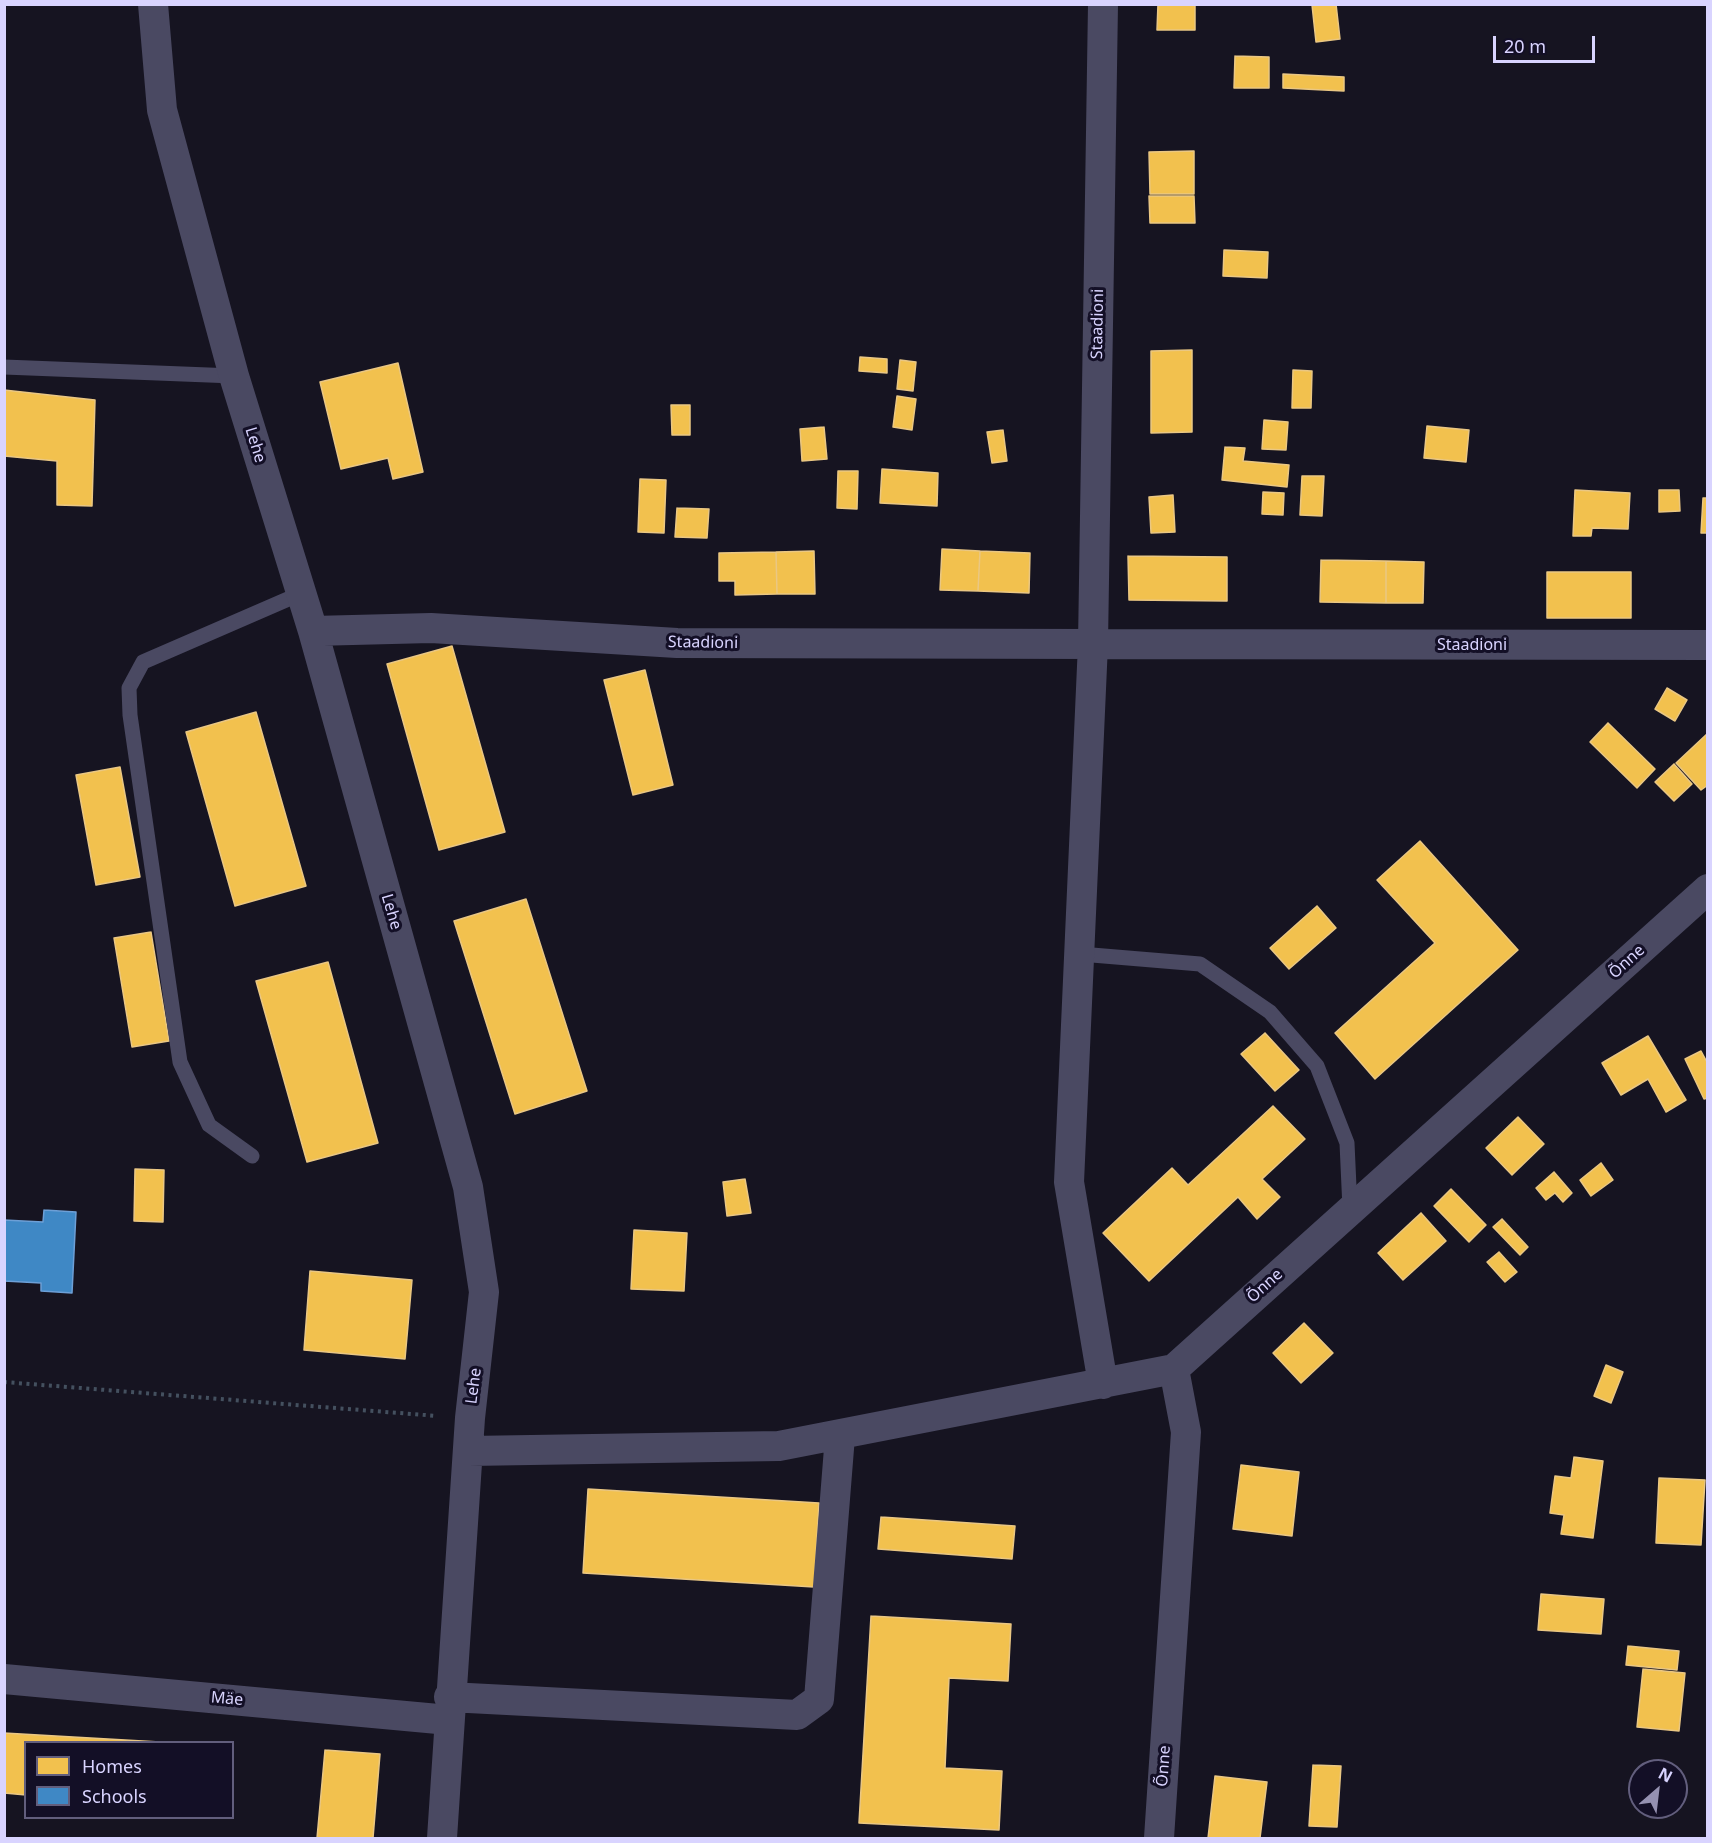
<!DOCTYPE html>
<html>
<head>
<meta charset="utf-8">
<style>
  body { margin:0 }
  #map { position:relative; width:1712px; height:1843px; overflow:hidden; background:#161421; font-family:"Noto Sans",sans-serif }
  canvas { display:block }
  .frame { position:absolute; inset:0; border:6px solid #d9d4ff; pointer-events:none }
  .legend { position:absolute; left:24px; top:1741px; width:210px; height:78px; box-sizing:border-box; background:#130f26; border:2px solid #625e7d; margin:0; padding:8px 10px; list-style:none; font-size:18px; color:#d9d4ff }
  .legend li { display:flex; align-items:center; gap:12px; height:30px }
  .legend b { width:30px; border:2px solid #625e7d }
  .north { position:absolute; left:1628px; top:1759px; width:60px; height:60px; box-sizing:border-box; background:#130f26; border:2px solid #625e7d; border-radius:50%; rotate:28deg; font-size:16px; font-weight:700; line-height:24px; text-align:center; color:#d9d4ff }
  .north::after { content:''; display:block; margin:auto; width:21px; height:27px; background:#9591b1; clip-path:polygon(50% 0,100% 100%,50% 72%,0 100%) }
  .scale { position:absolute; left:1493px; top:36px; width:102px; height:27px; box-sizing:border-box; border:3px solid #d9d4ff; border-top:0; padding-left:8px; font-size:18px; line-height:21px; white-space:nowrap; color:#d9d4ff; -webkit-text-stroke:4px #130f26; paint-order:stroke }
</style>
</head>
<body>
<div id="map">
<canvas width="1712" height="1843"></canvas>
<div class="frame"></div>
<ul class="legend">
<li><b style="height:16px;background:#f2c14e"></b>Homes</li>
<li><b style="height:16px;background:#3f88c5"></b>Schools</li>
</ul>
<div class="north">N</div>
<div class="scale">20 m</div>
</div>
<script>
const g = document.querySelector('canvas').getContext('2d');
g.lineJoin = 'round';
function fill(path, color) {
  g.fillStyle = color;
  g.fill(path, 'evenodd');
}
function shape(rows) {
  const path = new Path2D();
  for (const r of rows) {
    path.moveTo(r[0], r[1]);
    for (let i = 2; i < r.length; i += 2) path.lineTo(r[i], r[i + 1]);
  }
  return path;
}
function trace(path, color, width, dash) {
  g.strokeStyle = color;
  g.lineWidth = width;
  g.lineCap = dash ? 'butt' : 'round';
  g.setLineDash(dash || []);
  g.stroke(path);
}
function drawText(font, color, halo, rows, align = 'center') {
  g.font = font + ' "Noto Sans",sans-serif';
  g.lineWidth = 6;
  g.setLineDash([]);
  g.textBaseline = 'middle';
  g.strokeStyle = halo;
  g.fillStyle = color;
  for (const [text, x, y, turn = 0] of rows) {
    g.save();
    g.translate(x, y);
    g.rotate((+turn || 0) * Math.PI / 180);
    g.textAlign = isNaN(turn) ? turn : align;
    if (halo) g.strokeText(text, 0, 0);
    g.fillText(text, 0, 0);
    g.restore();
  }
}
const homes = shape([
  [1158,4,1195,4,1195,30,1157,30,1158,4],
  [1336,4,1340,39,1316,42,1312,5,1336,4],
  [1235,56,1269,57,1269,88,1234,88,1235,56],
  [1283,74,1344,77,1344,91,1283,88,1283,74],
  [1194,151,1194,194,1150,194,1149,152,1194,151],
  [1149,196,1194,196,1195,223,1150,223,1149,196],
  [1224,250,1268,252,1267,278,1223,276,1224,250],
  [1192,350,1192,432,1151,433,1151,351,1192,350],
  [860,357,887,359,887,373,859,371,860,357],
  [900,360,916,362,913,391,897,389,900,360],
  [398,363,423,472,393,479,388,458,341,469,320,382,398,363],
  [1293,370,1312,371,1311,408,1292,408,1293,370],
  [4,390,95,400,92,506,57,505,57,461,4,456,4,390],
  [897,396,916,399,912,430,893,427,897,396],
  [671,405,690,405,690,435,672,435,671,405],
  [1264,420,1288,422,1286,450,1262,449,1264,420],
  [1427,426,1469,430,1466,462,1424,458,1427,426],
  [824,427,827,459,802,461,800,429,824,427],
  [1003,430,1007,461,992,463,987,432,1003,430],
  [1225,447,1245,448,1243,461,1289,465,1287,487,1222,480,1225,447],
  [882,469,938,473,937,506,880,503,882,469],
  [838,471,858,471,857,509,837,508,838,471],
  [1302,476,1324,476,1322,516,1300,515,1302,476],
  [640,479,666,480,664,533,638,532,640,479],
  [1575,490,1630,493,1628,529,1592,528,1591,536,1573,536,1575,490],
  [1659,490,1679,490,1680,511,1659,512,1659,490],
  [1263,492,1284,493,1283,515,1262,514,1263,492],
  [1173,495,1175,532,1151,533,1149,497,1173,495],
  [1703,498,1708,498,1708,533,1701,533,1703,498],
  [677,508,709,509,707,538,675,537,677,508],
  [942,549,980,551,978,591,940,590,942,549],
  [814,551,815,594,777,594,776,552,814,551],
  [980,551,1030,553,1029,593,978,591,980,551],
  [776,552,777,594,735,595,735,581,719,581,719,553,776,552],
  [1128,556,1227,557,1227,601,1129,600,1128,556],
  [1321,560,1386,561,1386,603,1320,602,1321,560],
  [1386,561,1424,562,1423,603,1386,603,1386,561],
  [1547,572,1631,572,1631,618,1547,618,1547,572],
  [452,646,505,832,439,850,387,664,452,646],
  [645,670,673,785,633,795,604,680,645,670],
  [1667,688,1687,700,1675,721,1655,709,1667,688],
  [256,712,306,886,235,906,186,732,256,712],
  [1608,723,1655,769,1637,788,1590,742,1608,723],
  [1708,733,1708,785,1701,790,1676,763,1708,733],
  [1674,764,1692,784,1674,801,1655,782,1674,764],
  [120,767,140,877,96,885,76,775,120,767],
  [1420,841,1518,950,1375,1079,1335,1033,1435,943,1377,880,1420,841],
  [526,899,587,1091,515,1114,454,921,526,899],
  [1317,906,1336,928,1289,969,1270,948,1317,906],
  [151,932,169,1041,132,1047,114,938,151,932],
  [328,962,378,1143,307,1162,256,981,328,962],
  [1265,1033,1299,1070,1275,1091,1241,1054,1265,1033],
  [1648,1036,1686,1100,1666,1112,1648,1079,1621,1095,1602,1063,1648,1036],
  [1701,1051,1708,1064,1708,1098,1704,1099,1685,1059,1701,1051],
  [1273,1106,1305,1139,1262,1179,1280,1197,1257,1219,1238,1197,1149,1281,1103,1233,1172,1168,1188,1185,1273,1106],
  [1518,1117,1544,1144,1512,1175,1486,1148,1518,1117],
  [1601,1163,1613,1180,1591,1196,1580,1180,1601,1163],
  [135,1169,164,1170,163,1222,134,1221,135,1169],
  [1554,1172,1572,1193,1563,1202,1555,1193,1546,1200,1536,1188,1554,1172],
  [745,1179,751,1213,727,1216,723,1182,745,1179],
  [1451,1189,1486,1225,1469,1242,1434,1206,1451,1189],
  [1421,1213,1446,1241,1403,1280,1378,1253,1421,1213],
  [1502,1219,1528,1247,1520,1255,1493,1227,1502,1219],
  [634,1230,687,1233,684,1291,631,1289,634,1230],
  [1499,1252,1517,1272,1505,1282,1487,1262,1499,1252],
  [310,1271,412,1280,405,1359,304,1350,310,1271],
  [1304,1323,1333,1353,1301,1383,1273,1353,1304,1323],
  [1606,1365,1623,1372,1611,1403,1594,1396,1606,1365],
  [1574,1457,1603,1461,1593,1538,1561,1534,1564,1515,1550,1513,1555,1476,1571,1478,1574,1457],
  [1241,1465,1299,1472,1292,1536,1233,1529,1241,1465],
  [1659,1478,1705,1480,1701,1545,1656,1543,1659,1478],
  [588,1489,819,1503,814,1587,583,1573,588,1489],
  [881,1517,1015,1526,1012,1559,878,1549,881,1517],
  [1541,1594,1604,1599,1601,1634,1538,1630,1541,1594],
  [871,1616,1011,1624,1008,1681,949,1678,945,1768,1002,1771,999,1830,859,1823,871,1616],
  [1628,1646,1679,1651,1677,1670,1626,1665,1628,1646],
  [1643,1669,1685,1673,1679,1731,1637,1727,1643,1669],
  [4,1733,160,1742,26,1742,26,1795,4,1793,4,1733],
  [325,1750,380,1754,373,1838,317,1838,325,1750],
  [1313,1765,1341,1766,1337,1827,1309,1826,1313,1765],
  [1215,1776,1267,1782,1260,1838,1208,1838,1215,1776]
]);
fill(homes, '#f2c14e');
trace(homes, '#eac783', 1.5);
const schools = shape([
  [44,1210,76,1212,72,1293,41,1291,41,1283,4,1281,4,1220,43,1222,44,1210]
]);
fill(schools, '#3f88c5');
trace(schools, '#6d9fd6', 1.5);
trace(shape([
  [4,1382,437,1416]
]), '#44505f', 4, [3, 4.5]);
trace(shape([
  [4,367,234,376],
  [1080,954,1200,964,1270,1012,1317,1066,1347,1143,1350,1209],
  [252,1156,209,1125,180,1062,130,715,129,688,143,662,302,593]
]), '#4a4962', 15);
trace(shape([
  [153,4,162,110,234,376,313,631,468,1187,484,1292,470,1418,442,1838],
  [1103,4,1093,644,1708,645],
  [313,631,431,628,677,643,1093,644,1069,1182,1103,1384],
  [469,1451,779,1446,1174,1369],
  [4,1679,449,1720],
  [449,1697,797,1715,819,1699,840,1436],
  [1159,1838,1186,1432,1174,1369,1708,889]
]), '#4a4962', 30);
drawText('16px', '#d9d4ff', '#130f26', [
  ["Staadioni",1098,324,-89],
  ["Lehe",255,445,73],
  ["Staadioni",703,643,1],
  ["Staadioni",1472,645],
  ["Lehe",391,912,74],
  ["Õnne",1627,962,-42],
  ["Õnne",1265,1286,-42],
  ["Lehe",474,1386,-83],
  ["Mäe",227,1699,5],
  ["Õnne",1164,1766,-86]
]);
</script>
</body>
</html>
